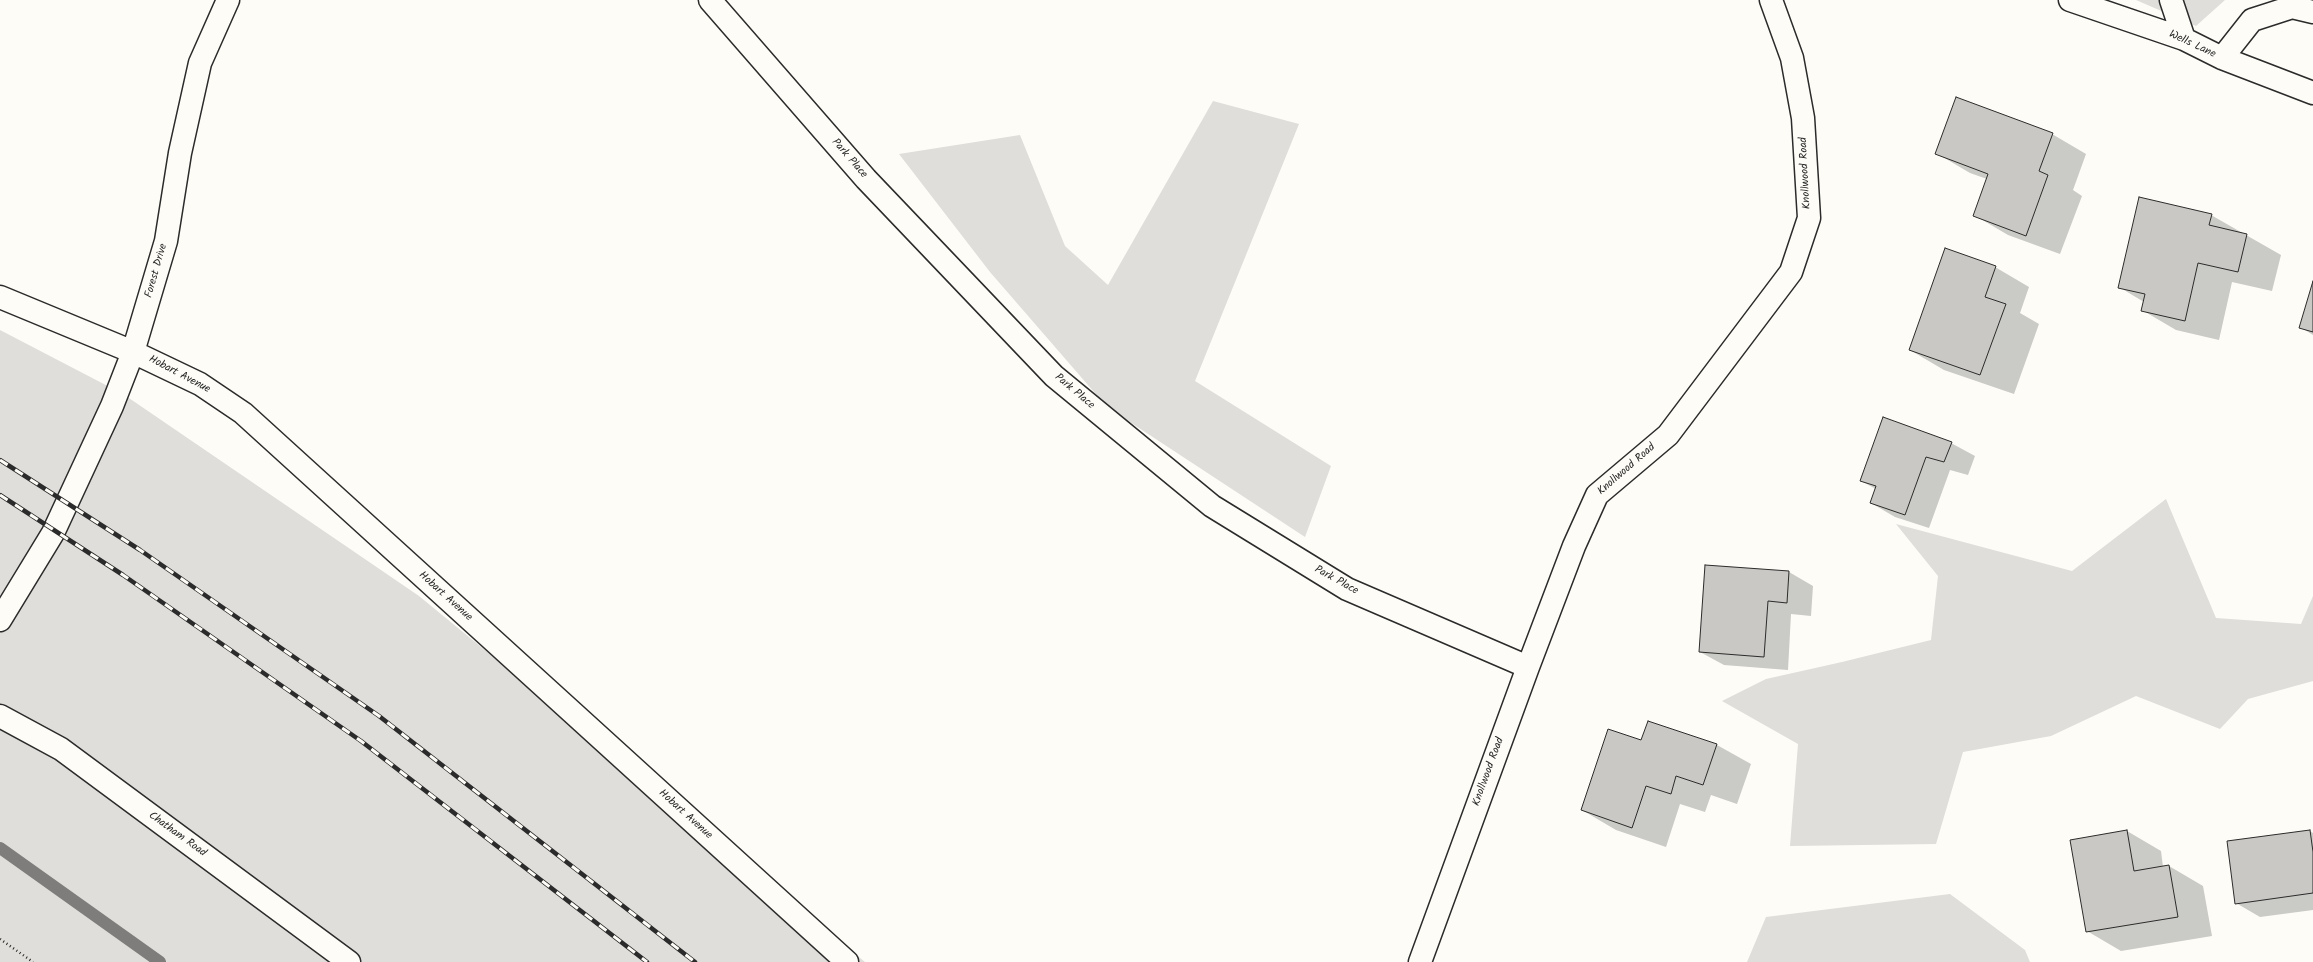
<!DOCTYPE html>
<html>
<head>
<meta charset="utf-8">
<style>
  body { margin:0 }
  canvas { display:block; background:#fdfcf7 }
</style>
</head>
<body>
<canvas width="2313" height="962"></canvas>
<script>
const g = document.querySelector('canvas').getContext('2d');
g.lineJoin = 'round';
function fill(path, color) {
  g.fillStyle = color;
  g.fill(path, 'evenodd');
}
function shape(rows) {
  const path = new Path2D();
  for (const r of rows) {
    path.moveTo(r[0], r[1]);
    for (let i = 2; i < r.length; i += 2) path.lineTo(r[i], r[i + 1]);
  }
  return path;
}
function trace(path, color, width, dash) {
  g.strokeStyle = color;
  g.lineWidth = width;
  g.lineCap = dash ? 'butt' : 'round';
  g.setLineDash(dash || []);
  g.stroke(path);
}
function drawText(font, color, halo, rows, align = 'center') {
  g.font = font + ' Kalam,sans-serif';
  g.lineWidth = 3;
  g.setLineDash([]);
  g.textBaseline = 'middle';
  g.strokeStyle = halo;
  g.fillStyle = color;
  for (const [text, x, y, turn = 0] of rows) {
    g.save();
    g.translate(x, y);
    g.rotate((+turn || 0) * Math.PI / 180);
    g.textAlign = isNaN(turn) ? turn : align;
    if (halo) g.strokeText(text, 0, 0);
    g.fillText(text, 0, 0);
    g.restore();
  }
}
fill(shape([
  [2136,0,2225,0,2196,26],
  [1213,101,1299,124,1195,381,1331,466,1305,537,1107,407,990,272,899,154,1020,135,1065,246,1108,285],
  [0,330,123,394,419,596,865,962,0,962],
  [2166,499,2216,618,2301,624,2313,596,2313,681,2248,699,2220,729,2136,696,2051,736,1963,752,1936,844,1790,846,1798,744,1722,701,1766,679,1842,662,1931,640,1938,576,1896,524,2072,571],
  [1950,894,2025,950,2030,962,1747,962,1766,917]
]), '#dfdeda');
fill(shape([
  [2052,134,2086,154,2073,190,2082,196,2060,254,2008,235,1974,215,1987,179,1970,173,1936,153],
  [2211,215,2281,255,2272,291,2232,282,2219,340,2176,330,2142,310,2144,302,2119,287],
  [1995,267,2029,287,2020,313,2039,324,2014,394,1944,370,1910,350],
  [2313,284,2313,335,2300,327],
  [1951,443,1975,456,1968,475,1950,470,1929,528,1895,517,1871,503,1876,489,1861,481],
  [1789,572,1813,586,1811,616,1791,614,1788,670,1724,665,1700,652],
  [1648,722,1717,745,1751,764,1737,804,1711,795,1705,812,1680,804,1666,847,1616,830,1582,810,1642,741],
  [2127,831,2161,851,2163,867,2169,866,2203,886,2212,936,2121,951,2087,931],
  [2310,831,2313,833,2313,910,2260,917,2236,903]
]), '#0003');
trace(shape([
  [0,848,160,962]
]), '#7e7d7b', 12);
const building = shape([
  [1956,97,2053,133,2039,171,2048,175,2026,236,1973,216,1988,174,1935,154,1956,97],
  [2139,197,2212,214,2209,225,2247,234,2238,272,2198,263,2185,321,2141,311,2145,294,2118,288,2139,197],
  [1945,248,1996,266,1985,297,2006,304,1980,375,1909,350,1945,248],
  [2313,281,2313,332,2299,328,2313,281],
  [1883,417,1952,442,1944,462,1926,457,1905,515,1870,503,1876,486,1860,481,1883,417],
  [1705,565,1789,571,1787,603,1768,601,1764,657,1699,652,1705,565],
  [1648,721,1717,744,1703,785,1676,776,1671,794,1646,786,1632,828,1581,810,1608,729,1641,740,1648,721],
  [2127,830,2134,871,2169,865,2178,917,2086,932,2070,840,2127,830],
  [2310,830,2313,852,2313,893,2235,904,2227,841,2310,830]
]);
fill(building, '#c9c8c4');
trace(building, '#2b2b2b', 1);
const minor = shape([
  [710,0,866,179,1054,376,1212,506,1347,589,1528,667],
  [2070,0,2184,39,2222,58,2313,93],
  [2171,0,2184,39],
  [2222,58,2252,20,2292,7,2313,12],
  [0,297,133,352,200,384,243,413,847,962],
  [0,620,53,533,112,406,133,352,166,241,180,153,200,63,228,0],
  [0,716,61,749,349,962],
  [1420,962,1528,667,1574,546,1597,495,1668,435,1791,272,1809,218,1803,118,1792,58,1771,0]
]);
trace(minor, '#2b2b2b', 25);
trace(shape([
  [0,939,33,962]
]), '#2b2b2b', 2.5, [1, 3]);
trace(minor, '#fdfcf7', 22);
const rail = shape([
  [0,460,140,550,379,716,695,962],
  [0,495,123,575,361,741,647,962]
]);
trace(rail, '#2b2b2b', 4.5);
trace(rail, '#fdfcf7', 3, [9]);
drawText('11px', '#2b2b2b', '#fdfcf7', [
  ["Wells Lane",2192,45,25],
  ["Park Place",849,159,49],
  ["Knollwood Road",1806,173,-93],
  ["Forest Drive",157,271,-74],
  ["Hobart Avenue",179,375,28],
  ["Park Place",1074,392,40],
  ["Knollwood Road",1627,470,-41],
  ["Park Place",1336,581,29],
  ["Hobart Avenue",445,597,42],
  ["Knollwood Road",1489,772,-70],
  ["Hobart Avenue",685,815,42],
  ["Chatham Road",177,835,36]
]);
</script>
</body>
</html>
